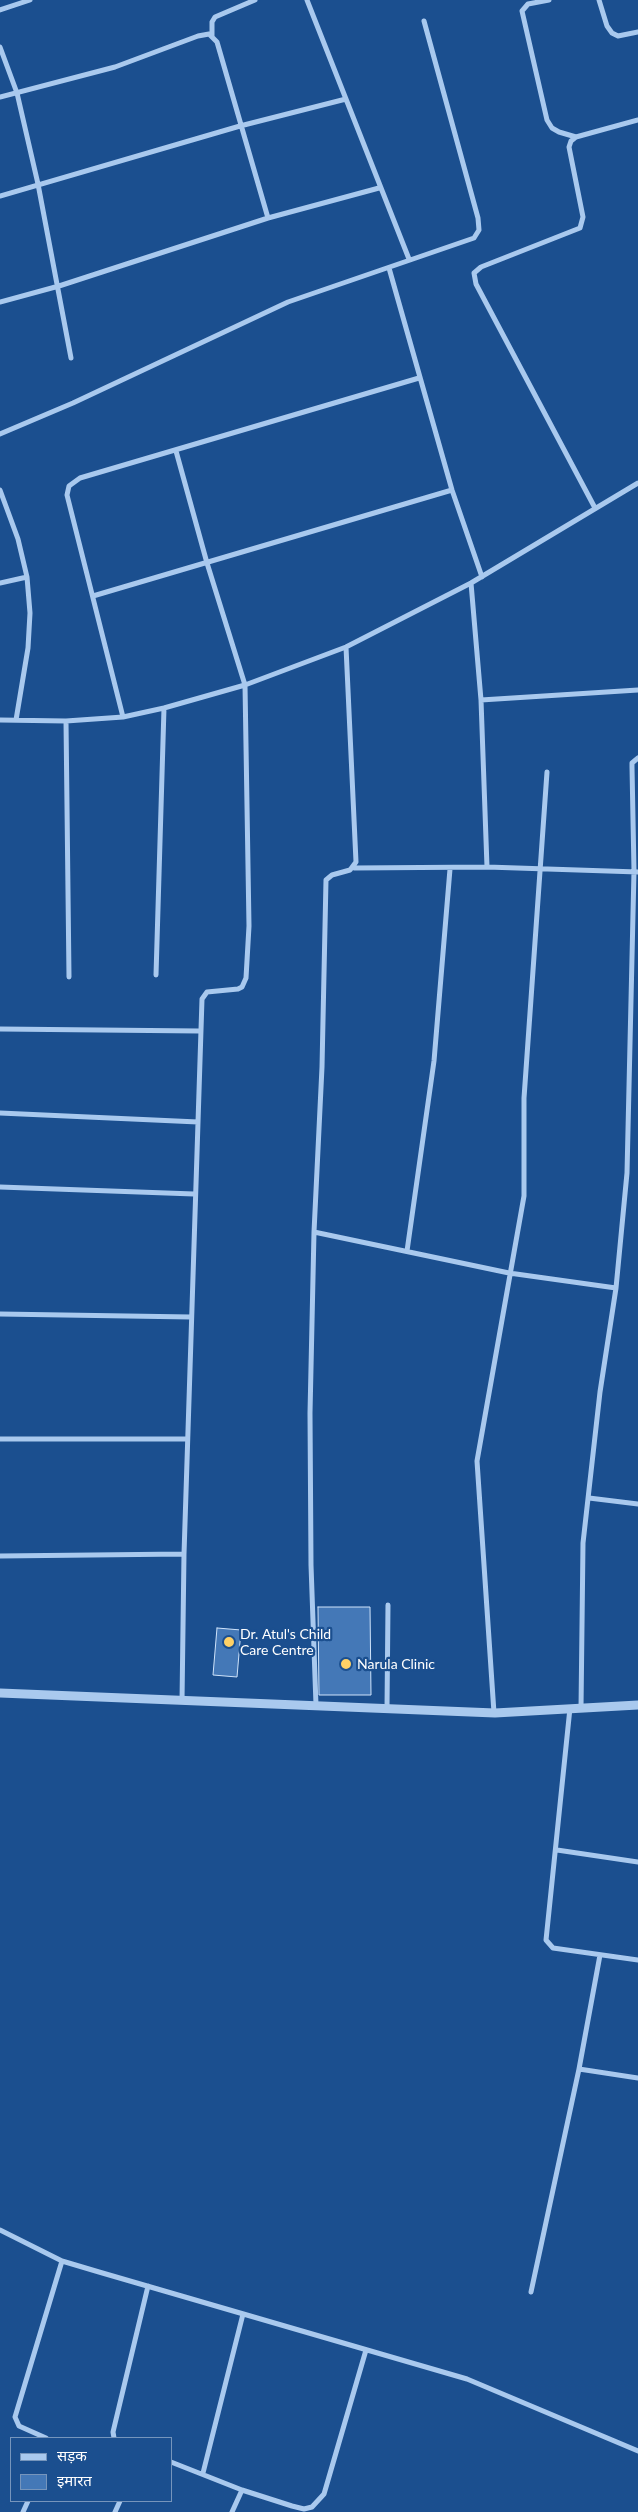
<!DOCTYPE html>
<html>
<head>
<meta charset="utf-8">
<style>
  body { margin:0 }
  #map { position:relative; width:638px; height:2512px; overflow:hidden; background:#1b4f8f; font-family:Lato,"Noto Sans Devanagari",sans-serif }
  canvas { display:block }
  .legend { position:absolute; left:10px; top:2437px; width:162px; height:65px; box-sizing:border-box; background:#1b4f8f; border:1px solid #7695bc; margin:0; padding:6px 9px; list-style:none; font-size:15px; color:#fff }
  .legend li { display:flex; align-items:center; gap:10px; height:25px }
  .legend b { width:25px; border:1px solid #7695bc }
</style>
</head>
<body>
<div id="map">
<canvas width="638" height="2512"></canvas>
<ul class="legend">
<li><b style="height:6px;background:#a9c9ee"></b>सड़क</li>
<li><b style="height:14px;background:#4478b7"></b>इमारत</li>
</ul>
</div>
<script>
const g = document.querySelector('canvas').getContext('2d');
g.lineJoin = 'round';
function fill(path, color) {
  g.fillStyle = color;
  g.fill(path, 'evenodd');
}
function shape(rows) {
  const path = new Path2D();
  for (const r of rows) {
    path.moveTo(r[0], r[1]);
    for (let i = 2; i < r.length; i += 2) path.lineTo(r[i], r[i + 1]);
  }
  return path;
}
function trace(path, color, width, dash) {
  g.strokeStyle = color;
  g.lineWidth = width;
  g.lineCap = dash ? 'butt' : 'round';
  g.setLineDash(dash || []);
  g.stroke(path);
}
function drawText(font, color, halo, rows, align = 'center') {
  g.font = font + ' Lato,sans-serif';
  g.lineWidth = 4.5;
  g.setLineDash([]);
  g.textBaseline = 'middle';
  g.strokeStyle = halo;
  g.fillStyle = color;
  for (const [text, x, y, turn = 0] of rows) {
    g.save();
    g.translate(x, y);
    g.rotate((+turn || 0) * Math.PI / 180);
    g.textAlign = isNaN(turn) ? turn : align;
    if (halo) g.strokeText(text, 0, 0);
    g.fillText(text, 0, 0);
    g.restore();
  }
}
const building = shape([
  [318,1607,370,1607,371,1695,319,1695,318,1607],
  [217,1628,241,1630,237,1677,213,1675,217,1628]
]);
fill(building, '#4478b7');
trace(building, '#cfe3fa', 1);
trace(shape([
  [307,0,409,259],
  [549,0,528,4,522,11,547,120,552,128,559,132,576,137],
  [599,0,607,26,612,33,618,36,638,32],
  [0,10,30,0],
  [212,36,212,22,215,17,255,0],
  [0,47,17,93,38,184,71,358],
  [0,97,115,67,198,36,209,34,217,42,268,218],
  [0,196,240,126,346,99],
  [389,268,452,490,482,577],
  [0,302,59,286,268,218,379,188],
  [0,434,73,403,288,302,474,238,479,230,478,218,424,21],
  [176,451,207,563,245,685,249,926,246,978,242,987,238,989,207,992,202,999,184,1554,182,1701],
  [0,490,18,539,27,577,30,613,28,648,16,720],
  [595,508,476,284,474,273,481,267,580,228,583,217,569,147,571,141,576,137,638,120],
  [0,583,27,577],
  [471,583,481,700,487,867],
  [93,596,452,490],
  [481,700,638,690],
  [123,717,67,495,69,486,80,478,419,378],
  [0,720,66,721,123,717,164,708,245,685,346,647,471,583,638,483],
  [66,721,69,977],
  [354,868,487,867,638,872],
  [156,975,164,708],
  [0,1029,199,1031],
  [0,1113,198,1122],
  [0,1187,194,1194],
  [314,1232,509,1273,616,1288],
  [407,1251,434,1061,450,869],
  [0,1314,191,1317],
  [0,1439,187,1439],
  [589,1498,638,1504],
  [0,1556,184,1554],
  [316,1705,311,1565,310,1413,314,1232,322,1067,326,880,332,875,350,870,356,862,346,647],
  [387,1708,388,1605],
  [570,1708,546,1940,553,1948,638,1960],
  [581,1708,583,1543,600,1392,616,1288,627,1173,634,871,632,767,632,763,638,758],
  [494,1713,477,1461,524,1196,524,1098,547,772],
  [557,1850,638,1862],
  [579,2069,638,2078],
  [0,2230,62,2261,99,2272,467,2379,638,2451],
  [531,2292,579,2069,600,1955],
  [46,2438,19,2426,15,2417,62,2261],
  [114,2438,113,2432,148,2286],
  [171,2462,242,2490,292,2506,304,2509,312,2507,324,2494,366,2350],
  [203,2473,243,2314],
  [23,2512,28,2501],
  [115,2512,120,2501],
  [232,2512,242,2490]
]), '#a9c9ee', 5);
trace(shape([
  [0,1693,495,1713,638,1705]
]), '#a9c9ee', 9);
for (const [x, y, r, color] of [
  [229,1642,6,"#ffd166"],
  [346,1664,6,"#ffd166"]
]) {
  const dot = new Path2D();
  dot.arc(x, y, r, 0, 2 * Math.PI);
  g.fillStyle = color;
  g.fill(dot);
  trace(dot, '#1b4f8f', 2);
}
drawText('14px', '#fff', '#1b4f8f', [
  ["Dr. Atul's Child",240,1634],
  ["Care Centre",240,1650],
  ["Narula Clinic",357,1664]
], 'left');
</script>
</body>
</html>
